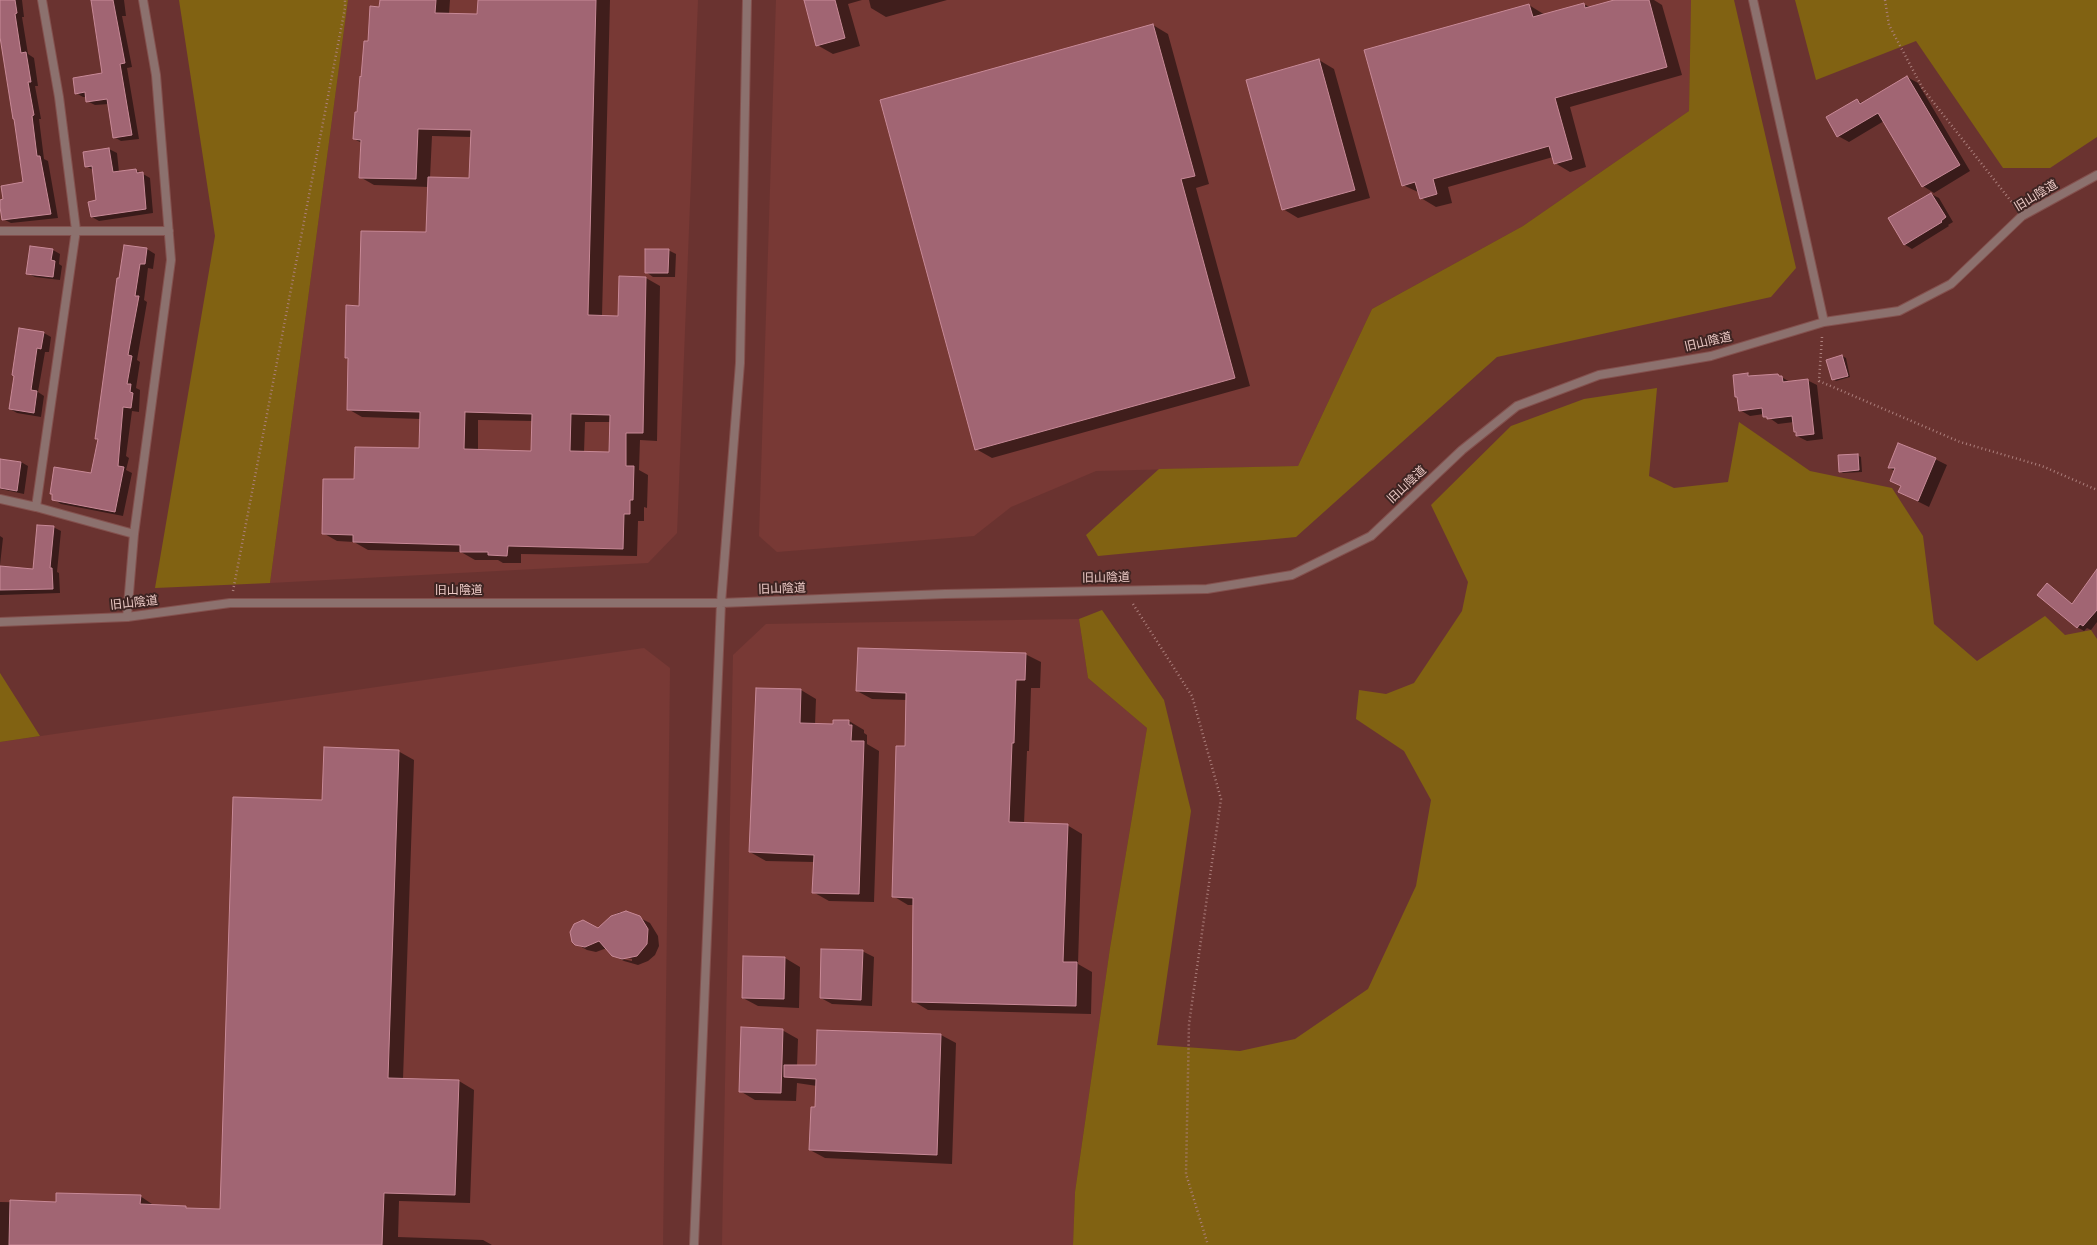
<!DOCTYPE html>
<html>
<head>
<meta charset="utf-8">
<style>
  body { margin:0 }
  canvas { display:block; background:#6a3330 }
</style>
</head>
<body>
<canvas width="2097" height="1245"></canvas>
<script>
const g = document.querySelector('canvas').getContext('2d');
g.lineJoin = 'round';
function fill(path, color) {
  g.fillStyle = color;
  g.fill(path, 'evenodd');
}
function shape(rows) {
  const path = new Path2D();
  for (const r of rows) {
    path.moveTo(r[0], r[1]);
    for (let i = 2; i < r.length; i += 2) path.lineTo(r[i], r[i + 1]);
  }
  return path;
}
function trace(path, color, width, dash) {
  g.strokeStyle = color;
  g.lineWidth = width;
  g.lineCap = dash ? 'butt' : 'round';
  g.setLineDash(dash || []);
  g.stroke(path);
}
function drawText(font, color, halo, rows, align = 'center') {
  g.font = font + ' "Noto Sans","Noto Sans JP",sans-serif';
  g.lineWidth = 4;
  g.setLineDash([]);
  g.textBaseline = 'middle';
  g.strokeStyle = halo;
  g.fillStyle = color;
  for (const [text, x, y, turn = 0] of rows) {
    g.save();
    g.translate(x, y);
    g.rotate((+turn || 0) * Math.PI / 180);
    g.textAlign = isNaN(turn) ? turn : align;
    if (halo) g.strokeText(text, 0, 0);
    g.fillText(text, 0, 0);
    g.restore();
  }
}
fill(shape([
  [348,0,698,0,677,533,648,563,270,583],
  [776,0,1691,0,1689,111,1523,226,1372,309,1298,466,1096,471,1011,507,974,536,777,552,759,536],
  [1079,619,1088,678,1147,728,1110,948,1075,1192,1073,1245,722,1245,733,655,766,624],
  [644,648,670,668,663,1245,0,1245,0,742]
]), '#783935');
fill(shape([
  [179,0,348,0,270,583,155,588,215,236],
  [1691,0,1734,0,1796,268,1771,297,1497,357,1296,537,1098,556,1086,535,1159,469,1298,466,1372,309,1523,226,1689,111],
  [1795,0,2097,0,2097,137,2050,168,2003,168,1916,41,1816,80],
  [1657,388,1649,476,1674,488,1728,482,1739,422,1810,471,1892,488,1923,536,1934,624,1977,661,2045,616,2065,635,2091,630,2097,639,2097,1245,1073,1245,1075,1192,1110,948,1147,728,1088,678,1079,619,1102,610,1164,700,1191,811,1157,1045,1240,1051,1295,1039,1368,989,1416,886,1431,800,1404,751,1356,719,1359,690,1386,694,1414,683,1462,611,1468,582,1431,505,1511,426,1584,399],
  [0,673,40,736,0,742]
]), '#816212');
fill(shape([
  [0,0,22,0,24,17,22,17,28,54,34,58,38,86,35,86,41,119,39,119,44,159,48,161,58,218,11,223,3,219,4,200,24,183,15,119,0,35],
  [91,0,124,0,126,16,122,16,132,67,127,68,139,139,121,141,114,137,109,104,95,105,87,101,87,97,83,97,76,93,103,74],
  [381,0,450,0,449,14,478,15,479,0,610,0,602,316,619,317,646,278,660,286,657,441,640,440,639,470,648,475,647,508,644,507,644,521,638,521,637,556,521,554,521,563,503,563,498,560,475,560,461,552,368,550,354,542,337,541,323,533,355,480,420,449,421,419,362,417,348,409,349,360,346,358,360,307,427,233,429,187,374,185,360,177,362,143,354,139,369,42,380,8],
  [432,136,471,137,470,179,430,178],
  [478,420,533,421,532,452,478,450],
  [585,422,611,422,610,453,584,453],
  [805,0,862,0,848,4,860,46,833,54,817,45],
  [869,0,947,0,886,17,871,8],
  [1617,0,1654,0,1662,5,1682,75,1570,107,1586,167,1570,172,1555,163,1553,157,1448,187,1452,203,1436,207,1421,198,1420,193,1403,185,1529,5,1545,15,1583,4,1590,7],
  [1153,25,1168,34,1209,184,1196,188,1250,386,992,458,976,449],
  [1319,60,1334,69,1370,198,1298,218,1283,209],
  [1907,77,1918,83,1970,171,1934,193,1923,186,1884,121,1849,142,1838,136,1857,100,1863,104],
  [109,149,117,153,119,172,136,170,150,178,153,213,99,221,92,217,97,201,93,170,86,166,84,152],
  [1931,194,1939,198,1953,222,1948,225,1949,226,1912,249,1904,244],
  [147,249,155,254,153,269,148,268,144,300,147,302,137,360,140,362,136,388,140,390,139,412,132,411,126,456,129,458,126,470,132,473,123,516,61,504,53,499,92,474,99,440,96,439,120,279],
  [53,250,60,254,59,264,62,266,60,280,35,277,27,273],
  [668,250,676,254,675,277,653,277,646,272],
  [44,333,51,337,49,352,45,352,38,392,44,396,41,417,17,413,10,409,15,376],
  [1842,356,1846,358,1850,377,1836,381,1833,379],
  [1748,374,1752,377,1778,375,1790,382,1807,380,1817,385,1823,439,1807,441,1797,436,1795,432,1794,422,1778,424,1764,414,1750,416,1740,410,1739,398,1736,396],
  [1857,455,1861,457,1862,472,1843,473,1840,471],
  [0,459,21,462,28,466,24,494,0,489],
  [1935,459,1947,465,1929,507,1899,492,1901,486,1891,480,1895,471,1889,468],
  [53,527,61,531,57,572,59,573,60,593,0,595,0,567,34,570],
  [0,536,3,538,0,565],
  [2097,571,2097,622,2091,630,2087,628,2084,631,2077,627,2047,585,2073,604],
  [1025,654,1041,662,1040,688,1031,688,1029,751,1027,751,1024,824,1067,825,1082,834,1078,964,1092,972,1091,1014,928,1010,913,1001,914,905,908,905,893,896,906,747,907,700,872,699,857,691],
  [801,690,816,699,815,725,834,725,849,721,864,730,864,733,867,735,867,744,879,751,874,902,829,901,813,892,814,862,766,861,750,852],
  [398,751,414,760,403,1079,459,1081,474,1090,470,1203,399,1201,398,1237,483,1240,492,1245,0,1245,0,1202,57,1203,140,1196,155,1206,221,1210,323,801],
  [620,912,630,913,650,923,658,936,659,946,655,955,648,961,638,965,624,961,618,958,632,961,632,959,618,956,618,958,607,948,596,952,587,950,576,944,598,929,611,916],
  [862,951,874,957,872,1006,832,1004,821,998],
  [744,957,785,958,800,967,799,1008,758,1006,743,998],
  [782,1030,798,1039,797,1066,817,1066,941,1035,956,1043,952,1164,825,1158,810,1150,816,1108,817,1086,797,1083,796,1101,755,1100,740,1091]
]), '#0007');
const building = shape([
  [0,0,15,0,17,13,15,14,21,53,26,52,31,82,28,82,34,115,32,116,37,156,40,156,51,214,2,220,0,207,0,200,3,199,1,186,23,182,14,119,13,119,0,37,0,0],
  [91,0,113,0,125,63,120,64,132,135,113,138,107,99,86,102,85,92,75,94,73,78,102,73,91,0],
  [380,0,436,0,435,13,477,14,478,0,596,0,588,315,618,316,619,276,646,277,643,433,626,433,626,466,634,466,633,500,630,500,630,514,624,514,623,549,508,546,507,556,488,555,488,552,460,552,460,545,353,542,353,535,322,534,323,479,354,479,355,447,419,448,420,412,347,410,348,358,345,358,346,305,359,306,361,231,426,232,428,177,469,178,471,130,418,129,416,179,359,178,361,140,353,139,355,112,357,112,360,76,361,77,364,41,368,41,370,6,379,7,380,0],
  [465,412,532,414,531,451,464,449,465,412],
  [571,414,610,415,609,452,570,451,571,414],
  [804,0,835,0,845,38,816,46,804,0],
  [1614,0,1649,0,1667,67,1555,98,1572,159,1554,164,1549,146,1433,179,1437,194,1420,199,1415,182,1402,186,1364,50,1529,4,1533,17,1584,3,1585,8,1614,0],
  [1153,24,1195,176,1181,179,1235,378,975,450,880,100,1153,24],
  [1319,59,1355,190,1282,210,1246,80,1319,59],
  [1907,76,1960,165,1922,187,1878,113,1837,137,1826,117,1857,99,1860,104,1907,76],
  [109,148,113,172,136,169,137,173,143,172,146,209,91,217,88,202,96,200,92,166,85,167,83,152,109,148],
  [1931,193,1946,217,1941,221,1942,222,1904,245,1888,218,1931,193],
  [124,245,147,248,145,264,140,264,135,296,139,296,128,355,132,356,127,384,131,384,130,392,133,393,131,408,123,407,118,466,124,467,115,512,52,500,52,494,50,494,54,467,91,473,98,439,95,439,117,278,119,278,124,245],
  [30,246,53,249,51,260,55,261,53,277,26,274,30,246],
  [645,249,669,249,668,273,645,273,645,249],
  [19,328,44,332,41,349,37,348,31,390,37,391,34,413,9,409,14,376,12,375,19,328],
  [1842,355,1848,376,1832,380,1826,360,1842,355],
  [1748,373,1748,376,1778,374,1779,376,1782,376,1783,382,1808,379,1814,434,1796,436,1796,432,1794,432,1792,416,1767,419,1767,417,1763,417,1762,408,1739,411,1737,397,1735,397,1733,375,1748,373],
  [1898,443,1936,458,1918,501,1898,492,1901,486,1890,481,1895,468,1888,468,1898,443],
  [1858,454,1859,470,1839,472,1838,455,1858,454],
  [0,459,21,462,17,491,0,488,0,459],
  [37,525,54,526,50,568,52,568,53,589,0,590,0,566,33,569,37,525],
  [2097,569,2097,610,2083,626,2080,624,2077,628,2037,595,2047,583,2072,604,2097,569],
  [858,648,1026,653,1025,680,1016,680,1014,743,1012,743,1009,822,1068,824,1063,962,1077,962,1076,1006,912,1002,913,898,892,897,896,746,905,746,906,693,856,691,858,648],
  [756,688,801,689,800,723,833,724,833,720,849,720,849,725,852,725,851,741,864,741,859,894,812,893,814,855,749,852,756,688],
  [324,747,399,750,388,1078,459,1080,455,1195,384,1193,382,1245,9,1245,10,1200,56,1202,56,1193,141,1195,140,1204,186,1206,186,1208,220,1209,233,797,322,800,324,747],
  [626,911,640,916,648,929,647,944,637,956,622,959,612,956,599,941,585,947,575,945,572,942,570,932,574,924,583,920,598,928,611,916,626,911],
  [821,949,863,950,861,1000,820,998,821,949],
  [743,956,785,957,784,999,742,998,743,956],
  [741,1027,783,1029,781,1093,739,1092,741,1027],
  [817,1030,941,1034,937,1155,809,1150,811,1107,815,1107,816,1079,784,1077,784,1065,816,1065,817,1030]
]);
fill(building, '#a16573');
trace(building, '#c88997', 1);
const minor = shape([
  [0,231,169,231],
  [0,499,36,507,134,534],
  [36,507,76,230,59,97,42,0],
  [127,617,134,534,171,260,156,75,143,0]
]);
const tertiary = shape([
  [1753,0,1824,322],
  [0,622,127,617,230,603,721,603,945,594,1207,589,1292,575,1371,536,1462,450,1517,406,1599,375,1711,356,1824,322,1899,311,1951,284,2022,216,2097,175],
  [694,1245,721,603,740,363,747,0]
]);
trace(minor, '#84514e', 10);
trace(tertiary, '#84514e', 10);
trace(shape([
  [1885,0,1889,25,1923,89,2014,205],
  [1822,337,1819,381,1960,442,2042,466,2097,490],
  [233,591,345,8,345,0],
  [1133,604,1192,696,1221,799,1189,1024,1186,1174,1208,1245]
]), '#ac7f7c', 2.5, [1, 3]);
trace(minor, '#8c716e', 8);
trace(tertiary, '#8c716e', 8);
drawText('12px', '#eccac6', '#3e2422', [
  ["旧山陰道",2036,196,-31],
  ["旧山陰道",1708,342,-13],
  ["旧山陰道",1407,485,-43],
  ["旧山陰道",1106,578,-1],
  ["旧山陰道",782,589,-2],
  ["旧山陰道",459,591],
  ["旧山陰道",134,603,-6]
]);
</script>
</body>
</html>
